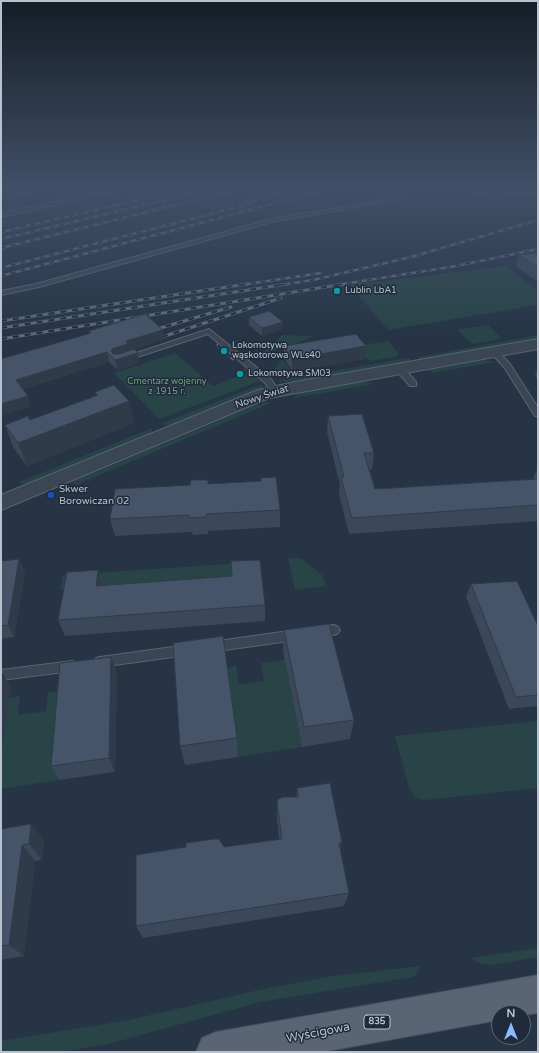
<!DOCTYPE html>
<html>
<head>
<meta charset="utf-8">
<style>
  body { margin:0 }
  #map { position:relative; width:539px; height:1053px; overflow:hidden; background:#263446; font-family:"Varela Round",sans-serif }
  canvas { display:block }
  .frame { position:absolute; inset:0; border:2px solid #b9c1ce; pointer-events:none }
  .north { position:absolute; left:491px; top:1005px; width:40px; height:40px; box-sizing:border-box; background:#1f2b3b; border:1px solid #5d6776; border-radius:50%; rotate:0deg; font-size:11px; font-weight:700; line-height:16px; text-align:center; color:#b9c1ce }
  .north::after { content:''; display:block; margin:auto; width:14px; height:18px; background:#8dbaff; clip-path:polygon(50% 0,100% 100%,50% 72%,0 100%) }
</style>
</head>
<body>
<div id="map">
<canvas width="539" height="1053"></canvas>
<div class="frame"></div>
<div class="north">N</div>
</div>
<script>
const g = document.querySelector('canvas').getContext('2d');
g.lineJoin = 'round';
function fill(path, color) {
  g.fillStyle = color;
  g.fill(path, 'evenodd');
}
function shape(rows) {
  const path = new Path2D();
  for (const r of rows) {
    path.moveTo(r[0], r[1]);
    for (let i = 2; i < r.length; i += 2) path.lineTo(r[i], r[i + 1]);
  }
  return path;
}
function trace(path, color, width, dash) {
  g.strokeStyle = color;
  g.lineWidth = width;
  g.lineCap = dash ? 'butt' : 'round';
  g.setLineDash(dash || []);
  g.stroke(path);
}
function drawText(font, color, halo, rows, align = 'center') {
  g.font = font + ' "Varela Round",sans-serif';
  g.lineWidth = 3;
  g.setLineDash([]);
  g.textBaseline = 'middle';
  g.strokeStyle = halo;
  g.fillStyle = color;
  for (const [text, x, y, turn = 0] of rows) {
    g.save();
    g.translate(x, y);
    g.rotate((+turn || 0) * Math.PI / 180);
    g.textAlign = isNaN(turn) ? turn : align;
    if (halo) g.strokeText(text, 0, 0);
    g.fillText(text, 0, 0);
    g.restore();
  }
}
fill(shape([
  [538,257,538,261,506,266,538,291,538,305,388,330,350,285,505,266],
  [488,325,501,337,498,337,500,339,473,344,457,330],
  [282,335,315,336,262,356,261,355],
  [538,335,538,340,421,360,418,357],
  [389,341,399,354,397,354,399,356,371,361,369,359,366,359,357,346],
  [175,353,213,386,247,373,243,369,245,368,260,381,159,419,114,373],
  [408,358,413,361,288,382,275,381],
  [282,359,291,372,273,375,274,370],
  [484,360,495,362,433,373,430,370],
  [364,381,374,384,294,398,298,394,303,392],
  [262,384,263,387,260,389,173,424,167,425,160,424],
  [266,402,271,403,76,485,72,482,259,404],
  [152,428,152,431,148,434,26,484,17,483],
  [288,558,301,558,322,575,326,586,295,590],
  [259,562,261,576,60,590,63,575],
  [285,660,302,747,239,757,227,668,236,666,239,685,264,681,261,663],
  [66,690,59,780,1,789,1,753,9,698,20,696,18,715,46,711,48,693],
  [538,721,538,788,424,800,419,799,414,796,409,787,395,736],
  [538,948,538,957,492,965,481,964,470,958],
  [421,966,416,975,412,977,260,1002,109,1044,57,1052,1,1052,1,1041,129,1020,259,990,333,976]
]), '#284447');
const service = shape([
  [111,190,135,190,133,191,116,191,1,217,1,213,111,190],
  [405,190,409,190,402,198,389,202,276,221,39,287,1,295,1,291,36,284,275,218,386,200,398,196,405,190],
  [209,329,271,379,279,391,278,393,272,393,265,383,208,334,128,360,122,360,121,358,209,329],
  [491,350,497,350,510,364,538,408,538,416,535,416,504,367,490,352,491,350],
  [397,367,403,367,416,382,416,386,410,386,397,371,397,367],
  [334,625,338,627,340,630,338,633,334,635,318,637,314,635,312,632,314,629,318,627,334,625],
  [296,630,300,632,302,635,300,638,296,640,211,652,207,651,205,647,207,643,211,642,296,630],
  [187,645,191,646,193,650,191,654,187,655,100,667,96,666,94,662,96,658,100,657,187,645],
  [72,661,76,662,78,666,76,670,72,671,1,680,1,670,72,661]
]);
const tertiary = shape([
  [538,339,538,349,269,398,1,510,1,495,258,390,295,382,538,339]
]);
const primary = shape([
  [538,975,538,1013,523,1015,523,1013,499,1013,499,1020,322,1052,196,1052,202,1038,216,1032,538,975]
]);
trace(service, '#596472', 2);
trace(tertiary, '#596472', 2);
trace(primary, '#444f5e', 2);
fill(service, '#3b4655');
fill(tertiary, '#3b4655');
fill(primary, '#596575');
const railFar1 = shape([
  [1,190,3,190],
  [1,199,34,190],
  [246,202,292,190],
  [1,232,182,190],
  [1,239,208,190],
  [1,248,237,190],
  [1,268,253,203],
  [1,276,325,190],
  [241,285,321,273],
  [280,285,313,280,411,257,538,220],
  [337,285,456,266,538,249]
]);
const rail = shape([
  [1,321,247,284],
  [1,328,287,284],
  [154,330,231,307],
  [162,337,281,298],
  [1,339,344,284],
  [218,345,233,359]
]);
trace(railFar1, '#5d6a7c', 2.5);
trace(rail, '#5d6a7c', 3);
trace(railFar1, '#1f2b3b', 1.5, [5]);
trace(rail, '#1f2b3b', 2, [6]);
fill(shape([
  [462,190,502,190,499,201],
  [507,190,538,190,538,198,508,198],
  [538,253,538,282,516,266,519,255],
  [249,317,282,329,262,336,249,325],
  [89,331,164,339,129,351,139,363,117,370,109,362,23,389,31,406,1,416,1,359,90,334],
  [284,346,366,346,365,359,292,371,284,358],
  [538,367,538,379,535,376],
  [95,392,129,401,134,423,27,466,13,447,5,425,30,420,96,396],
  [328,416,374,453,372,469,368,469,375,489,533,479,538,467,538,521,349,534,339,494,340,485,327,432],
  [208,484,280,510,280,527,208,531,208,534,193,535,192,532,115,536,110,519],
  [19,559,25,572,14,637,1,639,1,561],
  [98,570,103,585,232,576,265,605,265,621,65,636,58,620],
  [471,584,538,626,538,706,509,709,466,597],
  [284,630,354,720,350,739,302,747,283,651],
  [117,673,115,772,59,780,51,766],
  [237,738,238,757,185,765,180,746],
  [297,788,342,842,340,848,349,893,344,906,143,938,136,926,224,847,279,839,277,819,277,802,296,797],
  [31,824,44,841,42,860,35,861,24,956,1,960,1,829]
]), '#3b4859');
fill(shape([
  [283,322,282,329,262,336,262,328],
  [163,330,164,339,129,351,114,359,111,351,112,349,126,341],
  [366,346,365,359,292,371,292,359],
  [107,352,109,362,19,390,16,380],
  [138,353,139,363,117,370,115,360],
  [28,396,31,406,1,416,1,404],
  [129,401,134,423,27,466,18,443],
  [19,559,25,572,14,637,8,625],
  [98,570,103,587,96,586],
  [111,657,117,673,115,772,109,758],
  [2,672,11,688,1,754,1,676],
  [31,824,44,841,42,860,29,844],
  [22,845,35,861,24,956,9,945]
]), '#303b49');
const building = shape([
  [538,253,538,268,519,255,538,253],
  [269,311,283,322,262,328,249,317,269,311],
  [145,314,163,330,126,341,128,344,112,349,111,351,113,354,119,354,134,349,138,353,115,360,107,352,16,380,28,396,1,404,1,359,91,333,89,331,145,314],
  [356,334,366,346,292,359,284,346,356,334],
  [114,385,129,401,18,443,5,425,28,416,30,420,98,395,95,392,114,385],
  [362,414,374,453,364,453,375,489,538,479,538,505,352,518,341,478,344,477,328,416,362,414],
  [276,477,280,510,206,514,207,517,190,518,189,515,110,519,115,489,190,485,191,480,208,480,208,484,261,481,261,478,276,477],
  [19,559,8,625,1,626,1,561,19,559],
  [260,560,265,605,58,620,67,572,98,570,96,586,232,576,231,561,260,560],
  [517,581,538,626,538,695,516,697,471,584,517,581],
  [329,624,354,720,304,727,284,630,329,624],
  [223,636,237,738,180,746,173,643,223,636],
  [111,657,109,758,51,766,60,663,111,657],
  [330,783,342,842,339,843,349,893,136,926,136,855,186,847,186,843,214,839,219,839,224,847,282,839,277,802,278,799,283,797,298,797,297,788,330,783],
  [31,824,29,844,22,845,9,945,1,946,1,829,31,824]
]);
fill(building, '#455468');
trace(building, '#303b49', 1);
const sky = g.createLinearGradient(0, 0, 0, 337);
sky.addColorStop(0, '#151d26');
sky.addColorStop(0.56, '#415068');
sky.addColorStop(1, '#41506800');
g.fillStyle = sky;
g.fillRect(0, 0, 539, 337);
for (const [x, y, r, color] of [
  [337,291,4,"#0f9aa8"],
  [224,351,4,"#0f9aa8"],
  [240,374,4,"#0f9aa8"],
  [51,495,4,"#1a4fb4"]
]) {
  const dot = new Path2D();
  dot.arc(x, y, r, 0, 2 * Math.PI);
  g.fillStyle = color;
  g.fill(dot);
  trace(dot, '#1f2b3b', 1.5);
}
drawText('9px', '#b9c1ce', '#1f2b3b', [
  ["Lublin LbA1",345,291],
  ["Lokomotywa",232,346],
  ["wąskotorowa WLs40",232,356],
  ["Lokomotywa SM03",248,374]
], 'left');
drawText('9px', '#6ea179', '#1f2b3b', [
  ["Cmentarz wojenny",167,382],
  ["z 1915 r.",167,392]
]);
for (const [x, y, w] of [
  [377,1022,26]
]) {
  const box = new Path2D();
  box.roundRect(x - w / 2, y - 7, w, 14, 3);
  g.fillStyle = '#1f2b3b';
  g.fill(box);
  trace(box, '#b9c1ce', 1);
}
drawText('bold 9px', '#b9c1ce', null, [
  ["835",377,1022]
]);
drawText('10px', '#b9c1ce', '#1f2b3b', [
  ["Nowy Świat",262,397,-18]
]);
drawText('10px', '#b9c1ce', '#1f2b3b', [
  ["Skwer",59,489],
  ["Borowiczan 02",59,501]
], 'left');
drawText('12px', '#b9c1ce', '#1f2b3b', [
  ["Wyścigowa",318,1033,-11]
]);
</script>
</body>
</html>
